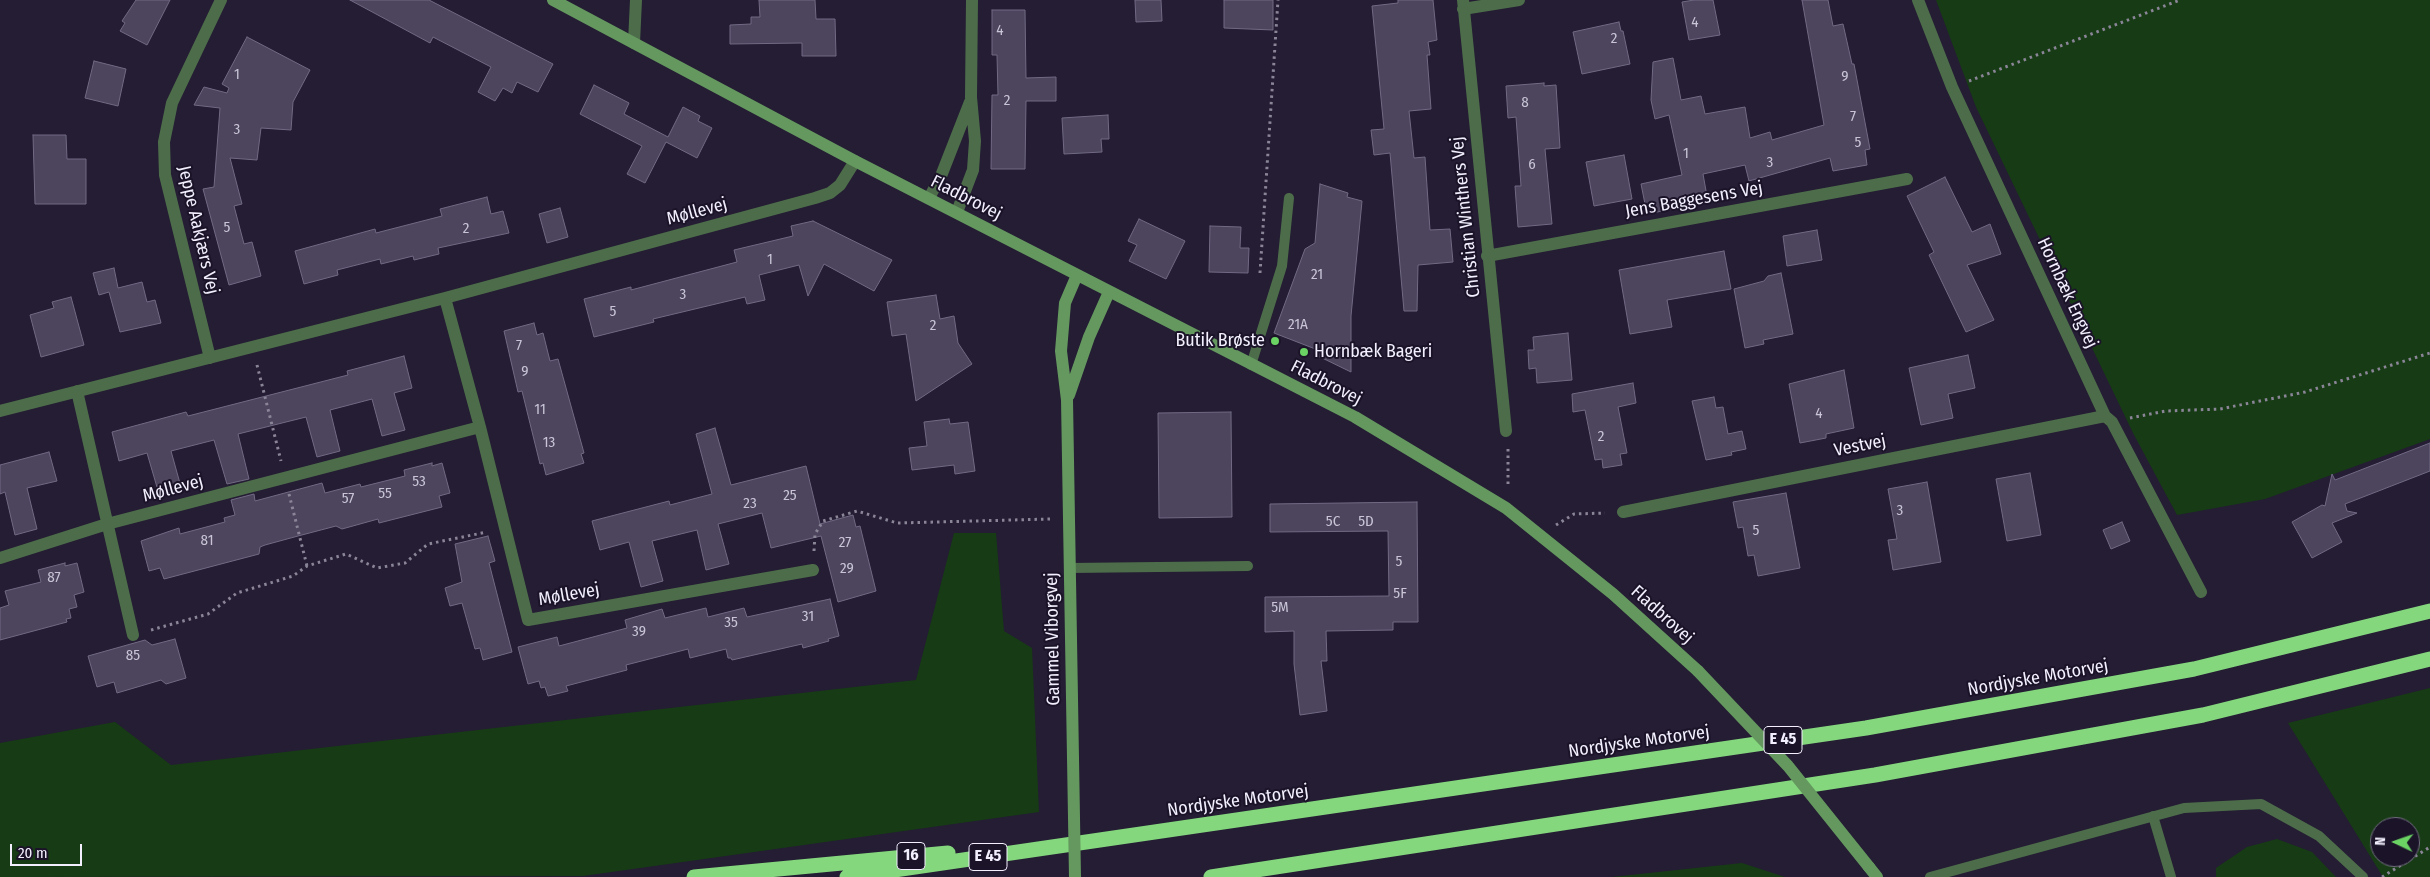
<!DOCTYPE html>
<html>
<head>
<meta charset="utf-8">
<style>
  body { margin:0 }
  #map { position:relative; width:2430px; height:877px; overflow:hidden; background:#241d33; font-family:"Fira Sans Condensed",sans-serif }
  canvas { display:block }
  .north { position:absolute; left:2370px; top:817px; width:50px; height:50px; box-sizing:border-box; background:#1b1429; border:1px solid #716c7e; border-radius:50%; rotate:273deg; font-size:14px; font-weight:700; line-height:20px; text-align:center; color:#f3effe }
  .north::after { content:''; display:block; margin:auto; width:18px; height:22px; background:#6ad363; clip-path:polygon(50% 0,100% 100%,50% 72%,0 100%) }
  .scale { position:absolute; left:10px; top:844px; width:72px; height:22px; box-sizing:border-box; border:2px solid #f3effe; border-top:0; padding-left:6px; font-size:15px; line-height:18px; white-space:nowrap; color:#f3effe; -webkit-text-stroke:4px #1b1429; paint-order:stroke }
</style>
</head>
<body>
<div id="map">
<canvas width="2430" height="877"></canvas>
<div class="north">N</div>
<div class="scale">20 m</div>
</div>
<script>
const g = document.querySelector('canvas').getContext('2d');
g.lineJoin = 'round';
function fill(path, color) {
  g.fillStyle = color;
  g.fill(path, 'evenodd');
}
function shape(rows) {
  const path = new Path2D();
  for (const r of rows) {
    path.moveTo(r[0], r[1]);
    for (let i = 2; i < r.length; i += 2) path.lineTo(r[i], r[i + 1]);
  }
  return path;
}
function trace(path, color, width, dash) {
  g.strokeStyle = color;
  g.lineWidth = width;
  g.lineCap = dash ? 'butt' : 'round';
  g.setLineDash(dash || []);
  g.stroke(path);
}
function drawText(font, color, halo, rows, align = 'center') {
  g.font = font + ' "Fira Sans Condensed",sans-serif';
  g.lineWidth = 4;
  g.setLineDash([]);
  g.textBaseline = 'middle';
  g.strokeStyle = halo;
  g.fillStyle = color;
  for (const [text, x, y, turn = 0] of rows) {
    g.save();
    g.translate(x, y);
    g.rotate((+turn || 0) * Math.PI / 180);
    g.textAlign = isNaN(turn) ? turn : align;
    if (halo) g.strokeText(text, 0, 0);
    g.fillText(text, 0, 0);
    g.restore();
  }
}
fill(shape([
  [1936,0,2430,0,2430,439,2265,499,2177,515,2133,433,1976,107],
  [954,533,996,533,1004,631,1032,648,1039,812,583,876,0,877,0,743,115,722,171,765,916,680],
  [2430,688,2430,877,2383,877,2288,723],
  [2380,827,2410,827,2410,857,2380,857],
  [2277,839,2312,852,2336,877,2216,877,2216,868,2247,847],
  [1742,863,1785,877,1612,877]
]), '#173c15');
const building = shape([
  [136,0,170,0,147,45,120,31,125,23,122,21,136,0],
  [350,0,429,0,553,64,538,92,517,82,512,93,503,88,495,101,478,92,491,67,433,37,430,43,350,0],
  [759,0,815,0,816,19,835,19,836,56,802,56,802,43,730,44,730,25,751,24,751,17,760,17,759,0],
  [1135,0,1161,0,1162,21,1136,22,1135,0],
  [1224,0,1273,0,1273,30,1224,28,1224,0],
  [1398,0,1433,0,1437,40,1428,42,1430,55,1427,55,1431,109,1409,111,1414,158,1425,157,1430,230,1450,229,1453,262,1418,265,1417,311,1404,311,1390,153,1374,155,1371,130,1384,129,1372,6,1398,3,1398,0],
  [1694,0,1713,0,1720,35,1689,40,1682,2,1694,0],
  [1802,0,1828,0,1833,26,1843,24,1852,64,1854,64,1870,149,1865,150,1867,165,1833,171,1830,158,1749,181,1745,165,1703,174,1708,202,1647,214,1641,184,1682,175,1669,115,1655,119,1651,100,1653,62,1673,58,1681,100,1701,96,1705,114,1745,107,1750,138,1770,132,1772,140,1824,125,1802,0],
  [992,10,1025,10,1026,78,1056,77,1056,101,1026,101,1025,169,991,169,992,95,998,95,997,55,992,55,992,10],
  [1619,22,1621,31,1623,31,1630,64,1582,74,1573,32,1619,22],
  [247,37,310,70,293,102,291,130,261,128,257,160,230,158,242,204,234,206,244,244,252,242,261,276,229,285,203,189,214,187,220,108,194,105,204,87,227,93,229,88,222,84,247,37],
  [94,61,126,69,118,106,85,98,94,61],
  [1544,83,1544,86,1556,85,1560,148,1545,149,1552,224,1518,227,1515,186,1521,186,1516,117,1508,118,1506,86,1544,83],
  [594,85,629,103,624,114,668,137,683,107,700,116,698,121,712,128,697,158,666,142,645,183,627,174,642,146,580,114,594,85],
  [1108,115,1109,139,1101,139,1102,152,1064,154,1062,118,1108,115],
  [33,135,66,135,67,159,86,159,86,204,35,204,33,135],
  [1624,155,1632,199,1594,206,1586,162,1624,155],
  [1945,177,1972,232,1990,224,2001,254,1967,265,1994,320,1966,332,1929,255,1934,252,1907,196,1945,177],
  [1320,184,1348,193,1347,197,1362,201,1351,316,1351,372,1316,355,1318,350,1274,333,1305,249,1315,243,1320,184],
  [487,197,491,214,503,211,509,233,438,248,439,254,414,260,413,256,381,264,380,259,337,270,338,275,304,284,295,251,375,229,376,233,442,216,440,209,487,197],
  [560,208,568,237,547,243,539,214,560,208],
  [1139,219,1185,241,1166,279,1129,261,1137,245,1128,241,1139,219],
  [813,221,892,260,874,291,824,264,808,296,799,265,759,275,765,300,747,304,745,297,653,319,654,322,594,337,584,299,631,287,631,290,737,262,734,250,793,236,791,226,813,221],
  [1210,226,1241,227,1240,248,1249,248,1248,273,1209,272,1210,226],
  [1817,230,1822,260,1787,266,1783,236,1817,230],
  [1724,251,1731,289,1667,300,1672,327,1630,334,1619,270,1724,251],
  [114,268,118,288,142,282,147,302,155,300,161,323,120,332,109,292,99,295,93,273,114,268],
  [1781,273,1793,334,1763,340,1764,344,1745,348,1734,289,1764,281,1768,276,1781,273],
  [936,295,940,319,954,316,958,343,972,364,916,401,906,334,892,336,887,302,936,295],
  [71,297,84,345,41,357,30,315,54,308,52,302,71,297],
  [534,323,537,335,543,333,550,361,558,359,584,453,581,454,584,463,546,475,543,463,540,464,522,391,518,392,504,331,534,323],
  [1568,333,1572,380,1537,383,1536,368,1529,369,1528,350,1534,350,1533,337,1568,333],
  [1968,355,1975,388,1948,394,1953,418,1921,425,1909,368,1968,355],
  [404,356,412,388,394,393,405,430,382,436,372,399,330,410,340,451,317,457,306,417,238,434,249,479,227,484,214,440,171,451,181,487,159,494,147,453,119,461,112,432,186,412,188,416,348,375,347,371,404,356],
  [1844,370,1854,428,1826,434,1826,438,1800,443,1789,384,1844,370],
  [1633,383,1636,403,1618,407,1627,453,1620,454,1622,465,1603,468,1602,459,1595,460,1585,410,1573,412,1572,394,1633,383],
  [1714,397,1716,408,1723,407,1728,434,1742,431,1746,449,1731,452,1732,455,1706,460,1692,401,1714,397],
  [1231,412,1232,517,1159,518,1158,413,1231,412],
  [949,419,950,424,968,422,975,471,955,474,954,465,912,470,909,448,927,446,924,422,949,419],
  [715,428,731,485,806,466,820,524,853,515,856,527,860,526,876,591,838,602,821,536,771,548,762,513,718,524,729,564,706,570,697,530,652,541,663,581,641,587,629,542,600,550,592,521,669,501,670,505,712,494,696,434,715,428],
  [2430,443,2430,471,2345,504,2347,511,2357,513,2332,523,2342,542,2312,558,2292,522,2322,505,2325,506,2332,474,2335,480,2430,443],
  [49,452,57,481,27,488,37,529,15,535,5,492,0,494,0,465,49,452],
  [432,463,432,466,442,463,450,493,439,496,442,507,379,523,378,519,342,529,336,526,298,536,265,545,260,547,259,554,164,579,160,568,149,571,141,541,179,528,180,534,225,522,224,518,235,515,231,500,254,494,255,501,322,483,325,493,360,484,361,487,405,476,404,470,432,463],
  [2030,473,2041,535,2007,541,1996,479,2030,473],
  [1927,482,1941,562,1893,570,1888,540,1897,539,1888,489,1927,482],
  [1786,493,1800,568,1758,576,1754,555,1748,556,1743,527,1738,528,1733,502,1786,493],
  [1417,502,1418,622,1393,622,1393,630,1326,631,1327,661,1321,661,1327,711,1300,715,1294,664,1294,631,1265,632,1265,597,1389,596,1388,531,1270,532,1270,504,1417,502],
  [2122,522,2130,541,2111,549,2103,530,2122,522],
  [488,536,495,561,489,563,512,652,483,660,480,648,475,649,462,603,450,606,445,588,462,582,455,544,488,536],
  [65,563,65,566,77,563,84,592,74,595,77,607,69,609,71,618,66,619,67,622,0,640,0,608,9,605,5,591,41,582,38,570,65,563],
  [830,599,839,636,828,639,829,641,803,648,802,644,732,660,731,658,728,658,726,649,690,658,688,649,626,665,627,670,566,686,568,691,548,696,545,687,541,688,539,681,528,684,518,647,557,637,559,646,627,628,625,620,662,609,665,618,706,608,708,617,744,608,747,617,830,599],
  [175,639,186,678,166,684,161,680,117,693,114,682,97,687,88,656,145,640,152,645,175,639]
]);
fill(building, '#4c455d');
trace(building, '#726a85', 1);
trace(shape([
  [1969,81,2180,0],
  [1260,273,1278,0],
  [257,365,281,461],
  [2130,418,2166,411,2220,409,2305,392,2430,353],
  [1508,449,1508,487],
  [289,494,307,566],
  [1556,525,1574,514,1605,513],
  [814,551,815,534,823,521,857,511,897,523,1051,519],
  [151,630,208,614,237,593,293,576,307,566,346,554,377,568,405,563,428,544,487,532],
  [2382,877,2430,847]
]), '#8b8598', 3, [2.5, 4]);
trace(shape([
  [1251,365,1282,266,1289,198],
  [1069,568,1248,566],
  [2153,816,2171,877],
  [1930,877,2184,808,2261,804,2319,836,2363,877]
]), '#4d6d4a', 10);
trace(shape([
  [1463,0,1506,431],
  [1918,0,1952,87,2105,416,2112,422,2201,592],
  [1463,9,1519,0],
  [634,43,636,0],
  [929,198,941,176,970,102],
  [957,212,973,170,975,141,971,97,972,0],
  [1487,256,1907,179],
  [445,298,480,427],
  [210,358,165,175,164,142,172,103,221,0],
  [77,391,133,635],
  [0,411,445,298,815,198,830,193,840,185,855,161],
  [1623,512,2105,416],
  [0,558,107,524,480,427,528,620,813,570]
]), '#4d6d4a', 12);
trace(shape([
  [553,0,855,161,1355,417,1506,508,1613,594,1698,671],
  [1069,395,1089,337,1109,292],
  [1073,758,1067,400,1061,351,1065,303,1077,275],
  [1869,867,1877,877]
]), '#64985f', 12);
trace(shape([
  [694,877,948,853],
  [847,877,1866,728,2194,669,2430,611],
  [1211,877,1875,775,2203,715,2430,659]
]), '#84d77d', 15);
trace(shape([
  [1698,671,1788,766,1869,867],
  [1073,758,1075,877]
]), '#64985f', 12);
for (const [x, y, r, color] of [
  [1275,341,5,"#6ad363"],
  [1304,352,5,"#6ad363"]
]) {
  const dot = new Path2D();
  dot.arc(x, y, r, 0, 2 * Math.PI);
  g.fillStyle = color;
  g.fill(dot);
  trace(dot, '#1b1429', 2);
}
drawText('15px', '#c9c4d6', null, [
  ["4",1695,23],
  ["4",1000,31],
  ["2",1614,39],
  ["1",237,75],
  ["9",1845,77],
  ["2",1007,101],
  ["8",1525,103],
  ["7",1853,117],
  ["3",237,130],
  ["5",1858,143],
  ["1",1686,154],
  ["3",1770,163],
  ["6",1532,165],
  ["5",227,228],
  ["2",466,229],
  ["1",770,260],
  ["21",1317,275],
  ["3",683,295],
  ["5",613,312],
  ["21A",1298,325],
  ["2",933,326],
  ["7",519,346],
  ["9",525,372],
  ["11",540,410],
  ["4",1819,414],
  ["2",1601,437],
  ["13",549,443],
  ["53",419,482],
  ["55",385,494],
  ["25",790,496],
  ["57",348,499],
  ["23",750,504],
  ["3",1900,511],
  ["5C",1333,522],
  ["5D",1366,522],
  ["5",1756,531],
  ["81",207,541],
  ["27",845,543],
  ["5",1399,562],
  ["29",847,569],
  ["87",54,578],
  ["5F",1400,594],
  ["5M",1280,608],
  ["31",808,617],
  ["35",731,623],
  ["39",639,632],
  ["85",133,656]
]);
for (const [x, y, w] of [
  [1783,740,38],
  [911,856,28],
  [988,857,38]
]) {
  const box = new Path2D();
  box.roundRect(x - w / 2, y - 13.5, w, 27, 4);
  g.fillStyle = '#1b1429';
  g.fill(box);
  trace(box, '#f3effe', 1);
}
drawText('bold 16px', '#f3effe', null, [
  ["E 45",1783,740],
  ["16",911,856],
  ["E 45",988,857]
]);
drawText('18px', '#f3effe', '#1b1429', [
  ["Fladbrovej",966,198,27],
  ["Jens Baggesens Vej",1694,200,-10],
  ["Møllevej",697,212,-15],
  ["Christian Winthers Vej",1466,217,-96],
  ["Jeppe Aakjærs Vej",198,230,77],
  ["Hornbæk Engvej",2067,293,65],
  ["Fladbrovej",1326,383,27],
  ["Vestvej",1860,446,-11],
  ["Møllevej",173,489,-15],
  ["Møllevej",569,595,-10],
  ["Fladbrovej",1662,615,42],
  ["Gammel Viborgvej",1053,639,-91],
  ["Nordjyske Motorvej",2038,678,-10],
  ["Nordjyske Motorvej",1639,742,-8],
  ["Nordjyske Motorvej",1238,801,-8]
]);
drawText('18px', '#f3effe', '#1b1429', [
  ["Butik Brøste",1265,341],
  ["Hornbæk Bageri",1314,352,"left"]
], 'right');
</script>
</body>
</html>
